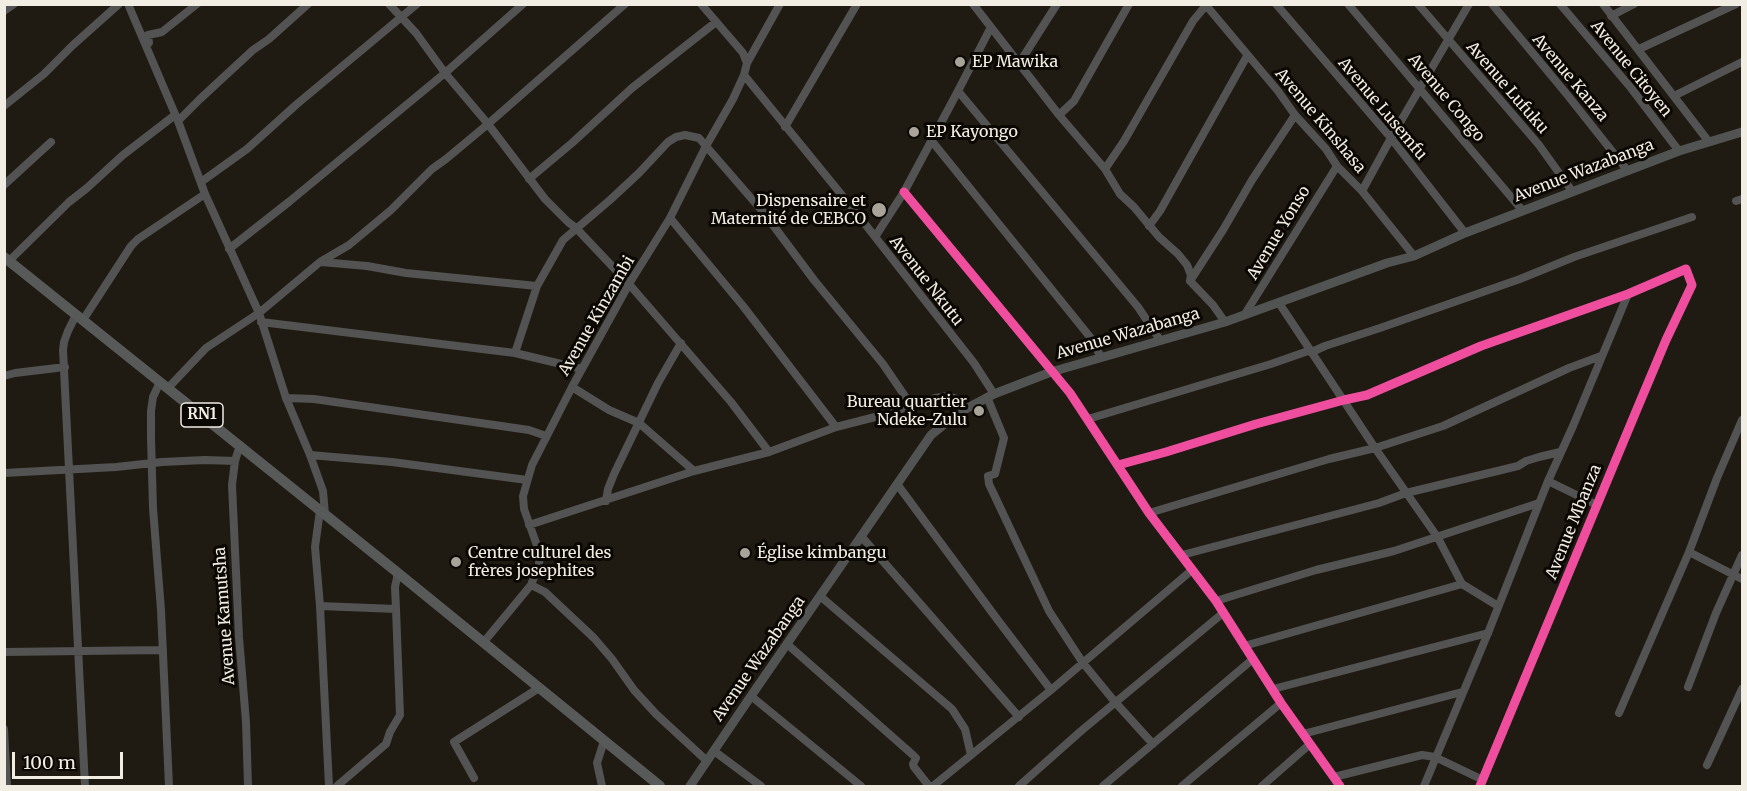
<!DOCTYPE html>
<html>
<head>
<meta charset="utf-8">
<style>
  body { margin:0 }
  #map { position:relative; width:1747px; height:791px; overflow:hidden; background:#1f1b12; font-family:Merriweather,serif }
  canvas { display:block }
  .frame { position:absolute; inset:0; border:6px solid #f2ede3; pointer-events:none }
  .scale { position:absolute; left:12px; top:752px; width:111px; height:27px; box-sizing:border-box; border:3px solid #f2ede3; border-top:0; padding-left:8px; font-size:18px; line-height:21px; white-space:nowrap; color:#f2ede3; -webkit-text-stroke:4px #0b0703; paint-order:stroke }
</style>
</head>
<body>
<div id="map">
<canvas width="1747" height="791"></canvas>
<div class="frame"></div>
<div class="scale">100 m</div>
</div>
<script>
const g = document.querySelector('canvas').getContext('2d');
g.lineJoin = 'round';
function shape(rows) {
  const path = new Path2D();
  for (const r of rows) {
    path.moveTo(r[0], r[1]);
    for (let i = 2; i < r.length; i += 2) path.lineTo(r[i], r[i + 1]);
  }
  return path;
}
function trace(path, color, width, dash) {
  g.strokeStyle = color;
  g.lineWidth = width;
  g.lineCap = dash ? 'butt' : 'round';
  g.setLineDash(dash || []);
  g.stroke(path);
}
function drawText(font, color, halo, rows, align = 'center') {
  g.font = font + ' Merriweather,serif';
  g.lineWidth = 6;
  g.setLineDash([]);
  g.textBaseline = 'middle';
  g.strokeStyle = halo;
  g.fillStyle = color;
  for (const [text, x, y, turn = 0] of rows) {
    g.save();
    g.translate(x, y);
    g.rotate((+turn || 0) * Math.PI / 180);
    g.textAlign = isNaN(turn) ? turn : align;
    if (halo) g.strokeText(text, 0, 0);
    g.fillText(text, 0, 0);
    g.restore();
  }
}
trace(shape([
  [128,4,178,121,205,194,259,313,286,398,310,455,323,491,325,514],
  [389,4,416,33,445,73,488,124,545,199,568,222,576,228,629,284,731,402,769,452],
  [701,4,743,53,747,63],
  [973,4,1059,115,1105,169,1120,194,1134,207,1159,237,1178,254,1187,265,1191,275,1190,281,1213,305,1225,322],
  [1205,4,1278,91,1295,115,1326,149,1337,166,1362,191,1414,256],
  [1276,4,1391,138,1465,233],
  [1348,4,1522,210],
  [1418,4,1539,145,1572,191],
  [1492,4,1565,92,1627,170],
  [1560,4,1631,88,1679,151],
  [1603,4,1709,142],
  [4,11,14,4],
  [1611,16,1634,4],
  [146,45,149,43,148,35,162,32,197,4],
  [1639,49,1736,4],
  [1020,62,1057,4],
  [744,75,854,210,974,363,994,394],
  [958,91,1138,307,1160,340],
  [1674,96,1742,62],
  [4,106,44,74,73,45,119,4],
  [1059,115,1074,101,1129,4],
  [178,121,200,99,253,50,269,39,308,4],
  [785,127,857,4],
  [931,140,1090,337,1101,357],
  [1105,169,1124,141,1193,21,1207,4],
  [529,179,572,143,632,88,716,22],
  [201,182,247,149,297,104,417,4],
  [4,185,51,142],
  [1362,191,1391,138,1469,4],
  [904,192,1070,393,1149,513,1216,601,1281,703,1340,786],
  [1736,201,1742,199],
  [670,218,743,306,836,427],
  [1149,226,1160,211,1247,56],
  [875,237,904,192,958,91,991,27],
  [229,249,290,201,445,73,523,4],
  [9,261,69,202,87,188,123,155,175,115],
  [321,262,367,266,406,273,537,286],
  [1190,281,1223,230,1252,180,1295,115],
  [1279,303,1375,448,1438,538,1462,584,1498,606],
  [1245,314,1337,166],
  [76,315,68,331,64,342,63,350,85,786],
  [83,320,131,246,138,239,205,194],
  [261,322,515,353,582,369],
  [1312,352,1325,346,1380,328,1520,279,1574,257,1692,217],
  [515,353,537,286,563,240,610,200,639,173,668,142,676,137,685,135,699,138,764,213,814,280,883,364,911,405],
  [4,376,15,373,65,367],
  [160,382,153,397,151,411,151,438,153,508,161,610,169,786],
  [572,387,609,410,639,423,694,471],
  [168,388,206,348,259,313,320,262,349,245,391,210,432,169,446,159,488,124,625,4],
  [987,397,1004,438,995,474,988,476,989,484,1049,611,1083,663,1115,702,1153,744],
  [286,398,314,399,529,430,546,436],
  [1088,419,1271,364,1311,350],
  [240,445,235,461,232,485,239,637,246,722,248,786],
  [310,455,392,462,527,480],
  [1118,465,1166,452,1256,424,1344,400,1367,395,1481,346,1628,294,1686,269,1692,285,1666,340,1637,409,1480,786],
  [4,473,116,467,162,462,205,460,235,461],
  [1548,481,1597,505],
  [897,484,997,619,1051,690],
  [606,501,608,489,614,474,658,383,681,343],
  [320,510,315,547,320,606,329,786],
  [1149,513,1329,459,1375,448,1443,426,1569,368,1601,356],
  [529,525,694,471,769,452,836,427,883,415,935,398,948,396,957,399,966,409],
  [861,536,1019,717],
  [1689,552,1742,579],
  [1182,555,1379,503,1406,493,1518,466,1526,461,1539,457,1560,452],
  [531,585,545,592,594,638,612,659,634,690,656,714,707,761],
  [820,596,952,709,965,729,971,755],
  [1216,601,1316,570,1394,551,1539,503],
  [320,606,396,609],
  [483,643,531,585,539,564,540,554,524,509,523,496,532,465,572,387,629,284,670,218,706,146,733,99,744,75,747,63,780,4],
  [787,644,913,755,916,758,913,764,914,767,929,786],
  [1244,646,1462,584],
  [4,652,163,650],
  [1688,687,1716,613,1742,555],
  [1273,689,1488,633],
  [751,696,861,786],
  [1619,713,1689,552,1717,478,1742,420],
  [4,729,7,786],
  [1303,734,1462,692],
  [714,751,761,786],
  [1707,765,1742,689],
  [1334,777,1422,755,1435,757,1483,780],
  [474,778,454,742,539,688],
  [337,786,386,744,390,732,400,715,396,609,395,587,398,573],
  [602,786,597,763,604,741],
  [933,786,1051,690,1192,570],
  [1019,786,1081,731,1223,613],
  [1103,786,1253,659],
  [1182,786,1281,703],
  [1262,786,1310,744],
  [1424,786,1488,633,1548,481,1573,426,1628,294]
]), '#525352', 8);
trace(shape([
  [690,786,751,696,931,435,958,413,994,394,1051,372,1225,322,1387,263,1414,256,1465,233,1679,151,1742,132]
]), '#515452', 9);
trace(shape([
  [4,257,398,573,660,786]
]), '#575a58', 10);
trace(shape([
  [904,192,1070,393,1149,513,1216,601,1281,703,1340,786],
  [1118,465,1166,452,1256,424,1344,400,1367,395,1481,346,1628,294,1686,269,1692,285,1666,340,1637,409,1480,786]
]), '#ef4d9e', 9);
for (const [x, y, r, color] of [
  [960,62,6,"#a8a49a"],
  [914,132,6,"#a8a49a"],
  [879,210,8,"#a8a49a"],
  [979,411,6,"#a8a49a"],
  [745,553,6,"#a8a49a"],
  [456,562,6,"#a8a49a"]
]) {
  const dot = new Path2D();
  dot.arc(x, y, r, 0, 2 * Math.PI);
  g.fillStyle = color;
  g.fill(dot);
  trace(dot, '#0b0703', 2);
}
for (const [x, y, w] of [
  [202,415,42]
]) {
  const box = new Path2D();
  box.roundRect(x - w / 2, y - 12, w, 24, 4.5);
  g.fillStyle = '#0b0703';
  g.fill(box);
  trace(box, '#f2ede3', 1.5);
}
drawText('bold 15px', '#f2ede3', null, [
  ["RN1",202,415]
]);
drawText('16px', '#f2ede3', '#0b0703', [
  ["EP Mawika",972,62],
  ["EP Kayongo",926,132],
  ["Dispensaire et",866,201,"right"],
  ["Maternité de CEBCO",866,219,"right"],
  ["Bureau quartier",967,402,"right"],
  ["Ndeke-Zulu",967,420,"right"],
  ["Centre culturel des",468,553],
  ["frères josephites",468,571],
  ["Église kimbangu",757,553]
], 'left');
drawText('16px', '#f2ede3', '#0b0703', [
  ["Avenue Citoyen",1631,69,51],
  ["Avenue Kanza",1570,78,50],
  ["Avenue Lufuku",1507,88,49],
  ["Avenue Congo",1446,98,50],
  ["Avenue Lusemfu",1382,109,50],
  ["Avenue Kinshasa",1320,121,50],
  ["Avenue Wazabanga",1584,171,-21],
  ["Avenue Yonso",1279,233,-59],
  ["Avenue Nkutu",926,281,52],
  ["Avenue Kinzambi",597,316,-60],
  ["Avenue Wazabanga",1128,334,-16],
  ["Avenue Mbanza",1574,522,-68],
  ["Avenue Kamutsha",225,616,-94],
  ["Avenue Wazabanga",759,659,-55]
]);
</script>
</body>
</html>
